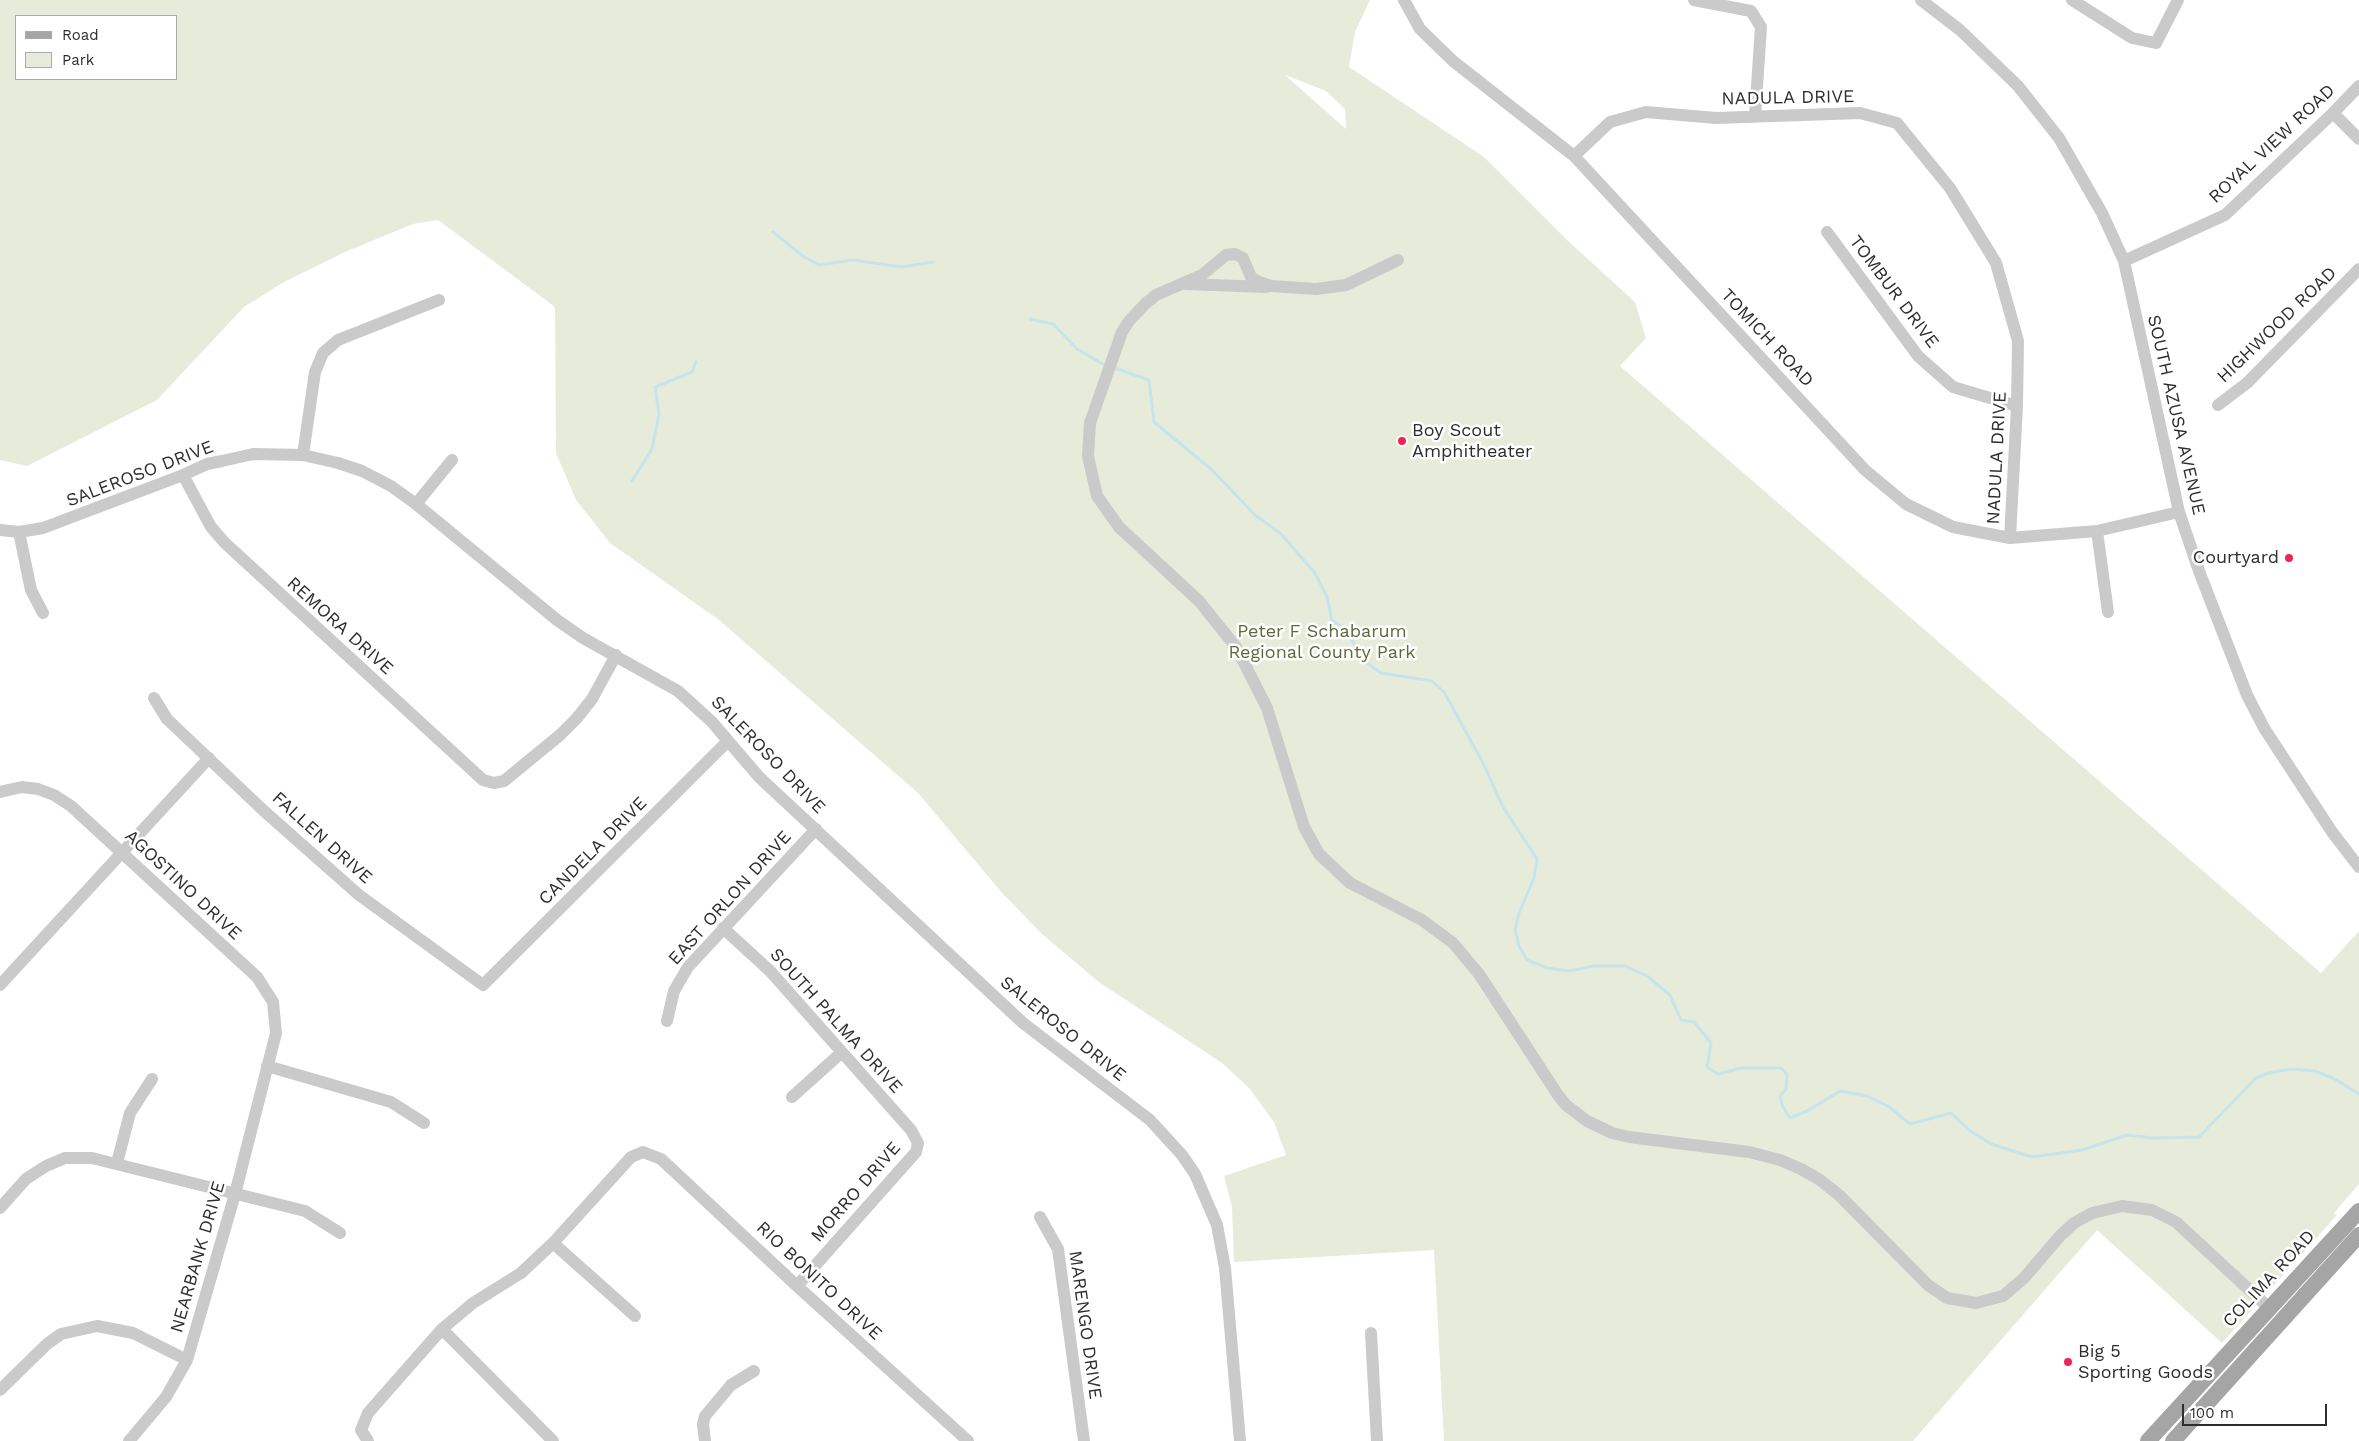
<!DOCTYPE html>
<html>
<head>
<meta charset="utf-8">
<style>
  body { margin:0 }
  #map { position:relative; width:2359px; height:1441px; overflow:hidden; background:#fff; font-family:"Work Sans",sans-serif }
  canvas { display:block }
  .legend { position:absolute; left:15px; top:15px; width:162px; height:65px; box-sizing:border-box; background:#fff; border:1px solid #ababab; margin:0; padding:6px 9px; list-style:none; font-size:15px; color:#2d2d2d }
  .legend li { display:flex; align-items:center; gap:10px; height:25px }
  .legend b { width:25px; border:1px solid #ababab }
  .scale { position:absolute; left:2182px; top:1404px; width:145px; height:22px; box-sizing:border-box; border:2px solid #2d2d2d; border-top:0; padding-left:6px; font-size:15px; line-height:18px; white-space:nowrap; color:#2d2d2d; -webkit-text-stroke:4px #fff; paint-order:stroke }
</style>
</head>
<body>
<div id="map">
<canvas width="2359" height="1441"></canvas>
<ul class="legend">
<li><b style="height:6px;background:#a5a5a5"></b>Road</li>
<li><b style="height:14px;background:#e7ecda"></b>Park</li>
</ul>
<div class="scale">100 m</div>
</div>
<script>
const g = document.querySelector('canvas').getContext('2d');
g.lineJoin = 'round';
function fill(path, color) {
  g.fillStyle = color;
  g.fill(path, 'evenodd');
}
function shape(rows) {
  const path = new Path2D();
  for (const r of rows) {
    path.moveTo(r[0], r[1]);
    for (let i = 2; i < r.length; i += 2) path.lineTo(r[i], r[i + 1]);
  }
  return path;
}
function trace(path, color, width, dash) {
  g.strokeStyle = color;
  g.lineWidth = width;
  g.lineCap = dash ? 'butt' : 'round';
  g.setLineDash(dash || []);
  g.stroke(path);
}
function drawText(font, color, halo, rows, align = 'center') {
  g.font = font + ' "Work Sans",sans-serif';
  g.lineWidth = 5;
  g.setLineDash([]);
  g.textBaseline = 'middle';
  g.strokeStyle = halo;
  g.fillStyle = color;
  for (const [text, x, y, turn = 0] of rows) {
    g.save();
    g.translate(x, y);
    g.rotate((+turn || 0) * Math.PI / 180);
    g.textAlign = isNaN(turn) ? turn : align;
    if (halo) g.strokeText(text, 0, 0);
    g.fillText(text, 0, 0);
    g.restore();
  }
}
fill(shape([
  [0,0,1370,0,1355,32,1349,67,1484,157,1567,240,1635,302,1646,338,1620,366,2321,973,2359,931,2359,1184,2334,1213,2337,1215,2222,1343,2097,1230,1913,1441,1444,1441,1434,1250,1234,1262,1232,1207,1224,1176,1286,1155,1274,1122,1249,1088,1222,1063,1100,983,1042,934,1003,894,918,793,719,620,610,543,576,500,556,453,555,307,438,220,413,224,345,252,284,282,244,307,157,400,27,466,0,460],
  [16,16,176,16,176,79,16,79],
  [1285,75,1326,91,1345,109,1346,129]
]), '#e7ecda');
trace(shape([
  [773,232,804,257,819,265,853,260,902,267,933,262],
  [1030,319,1053,324,1077,349,1106,366],
  [1112,367,1149,380,1154,422,1211,469,1255,515,1280,533,1315,573,1327,597,1332,620,1347,631,1364,661,1381,673,1432,681,1444,692,1483,763,1503,807,1537,859,1534,878,1519,913,1515,929,1519,946,1527,960,1547,968,1569,971,1594,966,1625,966,1647,976,1670,995,1681,1020,1694,1022,1711,1043,1707,1067,1718,1074,1741,1068,1781,1068,1787,1074,1786,1089,1780,1096,1783,1107,1790,1118,1807,1111,1840,1091,1867,1096,1888,1106,1910,1124,1951,1113,1969,1130,1991,1144,2032,1157,2082,1150,2127,1135,2153,1138,2199,1137,2256,1078,2268,1073,2291,1069,2315,1071,2335,1079,2359,1094],
  [632,481,652,449,659,414,655,387,692,372,696,362]
]), '#c5e4ed', 3);
trace(shape([
  [1404,0,1420,29,1453,61,1574,156,1865,470,1906,504,1953,527,2010,538,2097,531,2179,512],
  [1694,0,1751,11,1761,27,1755,116],
  [1921,0,1960,30,2018,86,2059,138,2102,213,2124,261,2179,512,2199,571,2247,695,2264,728,2332,832,2359,867],
  [2072,0,2132,38,2156,43,2178,0],
  [2333,113,2359,139],
  [1574,156,1610,122,1646,112,1716,118,1860,113,1897,123,1950,188,1996,263,2018,341,2017,406,2010,538],
  [1827,232,1918,356,1953,387,2017,406],
  [1398,260,1346,285,1316,289,1271,286,1259,282,1251,277,1243,258,1235,254,1226,255,1202,275,1156,295,1145,304,1129,321,1122,332,1090,423,1088,456,1097,496,1119,527,1199,601,1236,647,1267,708,1304,827,1319,854,1350,883,1422,920,1453,943,1479,974,1558,1095,1566,1105,1587,1121,1612,1133,1629,1137,1749,1152,1780,1160,1801,1169,1820,1180,1839,1195,1928,1285,1947,1298,1976,1303,2003,1296,2024,1278,2060,1236,2074,1223,2092,1213,2122,1206,2152,1210,2176,1222,2269,1308],
  [2124,261,2225,215,2333,113,2359,86],
  [1186,284,1266,287],
  [2218,405,2247,383,2359,269],
  [303,455,315,372,323,353,338,340,439,300],
  [183,475,211,527,225,543,483,780,494,783,504,781,560,735,577,718,592,699,616,655],
  [416,504,452,460],
  [0,530,19,532,43,528,183,475,207,464,222,461,253,454,303,455,338,463,362,471,391,486,416,504,557,620,583,638,678,691,712,722,759,777,1023,1023,1150,1120,1182,1155,1195,1174,1217,1225,1225,1268,1240,1441],
  [2097,531,2108,612],
  [19,532,31,590,43,613],
  [154,698,167,719,264,811,359,895,483,985,728,741],
  [0,792,22,787,38,789,54,795,71,806,257,977,273,1002,276,1033,235,1194,187,1360,166,1397,129,1441],
  [723,928,770,971,911,1130,918,1143,916,1152,797,1286],
  [0,985,209,758],
  [667,1021,674,991,688,967,816,829],
  [267,1066,391,1102,424,1123],
  [792,1097,841,1053],
  [117,1163,130,1113,152,1079],
  [0,1208,26,1179,46,1166,65,1158,92,1158,305,1211,340,1233],
  [1040,1217,1058,1249,1084,1441],
  [553,1243,635,1316],
  [442,1329,553,1441],
  [1371,1333,1377,1441],
  [0,1390,47,1344,61,1334,97,1326,133,1333,187,1360],
  [368,1441,361,1430,368,1413,442,1329,473,1303,521,1273,553,1243,631,1157,643,1152,661,1159,797,1286,968,1441],
  [705,1441,703,1424,705,1416,731,1385,754,1371]
]), '#cacaca', 12);
trace(shape([
  [2148,1441,2359,1211],
  [2173,1441,2359,1235]
]), '#a5a5a5', 16);
for (const [x, y, r, color] of [
  [1402,441,5,"#ee2557"],
  [2289,558,5,"#ee2557"],
  [2068,1362,5,"#ee2557"]
]) {
  const dot = new Path2D();
  dot.arc(x, y, r, 0, 2 * Math.PI);
  g.fillStyle = color;
  g.fill(dot);
  trace(dot, '#fff', 2);
}
drawText('18px', '#2d2d2d', '#fff', [
  ["NADULA DRIVE",1788,98,-1],
  ["ROYAL VIEW ROAD",2272,144,-43],
  ["TOMBUR DRIVE",1894,292,53],
  ["HIGHWOOD ROAD",2277,325,-44],
  ["TOMICH ROAD",1767,338,47],
  ["SOUTH AZUSA AVENUE",2176,415,77],
  ["NADULA DRIVE",1997,458,-87],
  ["SALEROSO DRIVE",140,474,-21],
  ["REMORA DRIVE",340,626,42],
  ["SALEROSO DRIVE",768,755,46],
  ["FALLEN DRIVE",322,838,42],
  ["CANDELA DRIVE",593,851,-45],
  ["AGOSTINO DRIVE",183,885,43],
  ["EAST ORLON DRIVE",730,898,-48],
  ["SOUTH PALMA DRIVE",836,1021,48],
  ["SALEROSO DRIVE",1063,1029,39],
  ["MORRO DRIVE",856,1192,-49],
  ["NEARBANK DRIVE",198,1257,-74],
  ["COLIMA ROAD",2269,1279,-47],
  ["RIO BONITO DRIVE",819,1281,43],
  ["MARENGO DRIVE",1085,1325,82]
]);
drawText('18px', '#2d2d2d', '#fff', [
  ["Boy Scout",1412,431],
  ["Amphitheater",1412,452],
  ["Courtyard",2279,558,"right"],
  ["Big 5",2078,1352],
  ["Sporting Goods",2078,1373]
], 'left');
drawText('18px', '#596b38', '#fff', [
  ["Peter F Schabarum",1322,632],
  ["Regional County Park",1322,653]
]);
</script>
</body>
</html>
